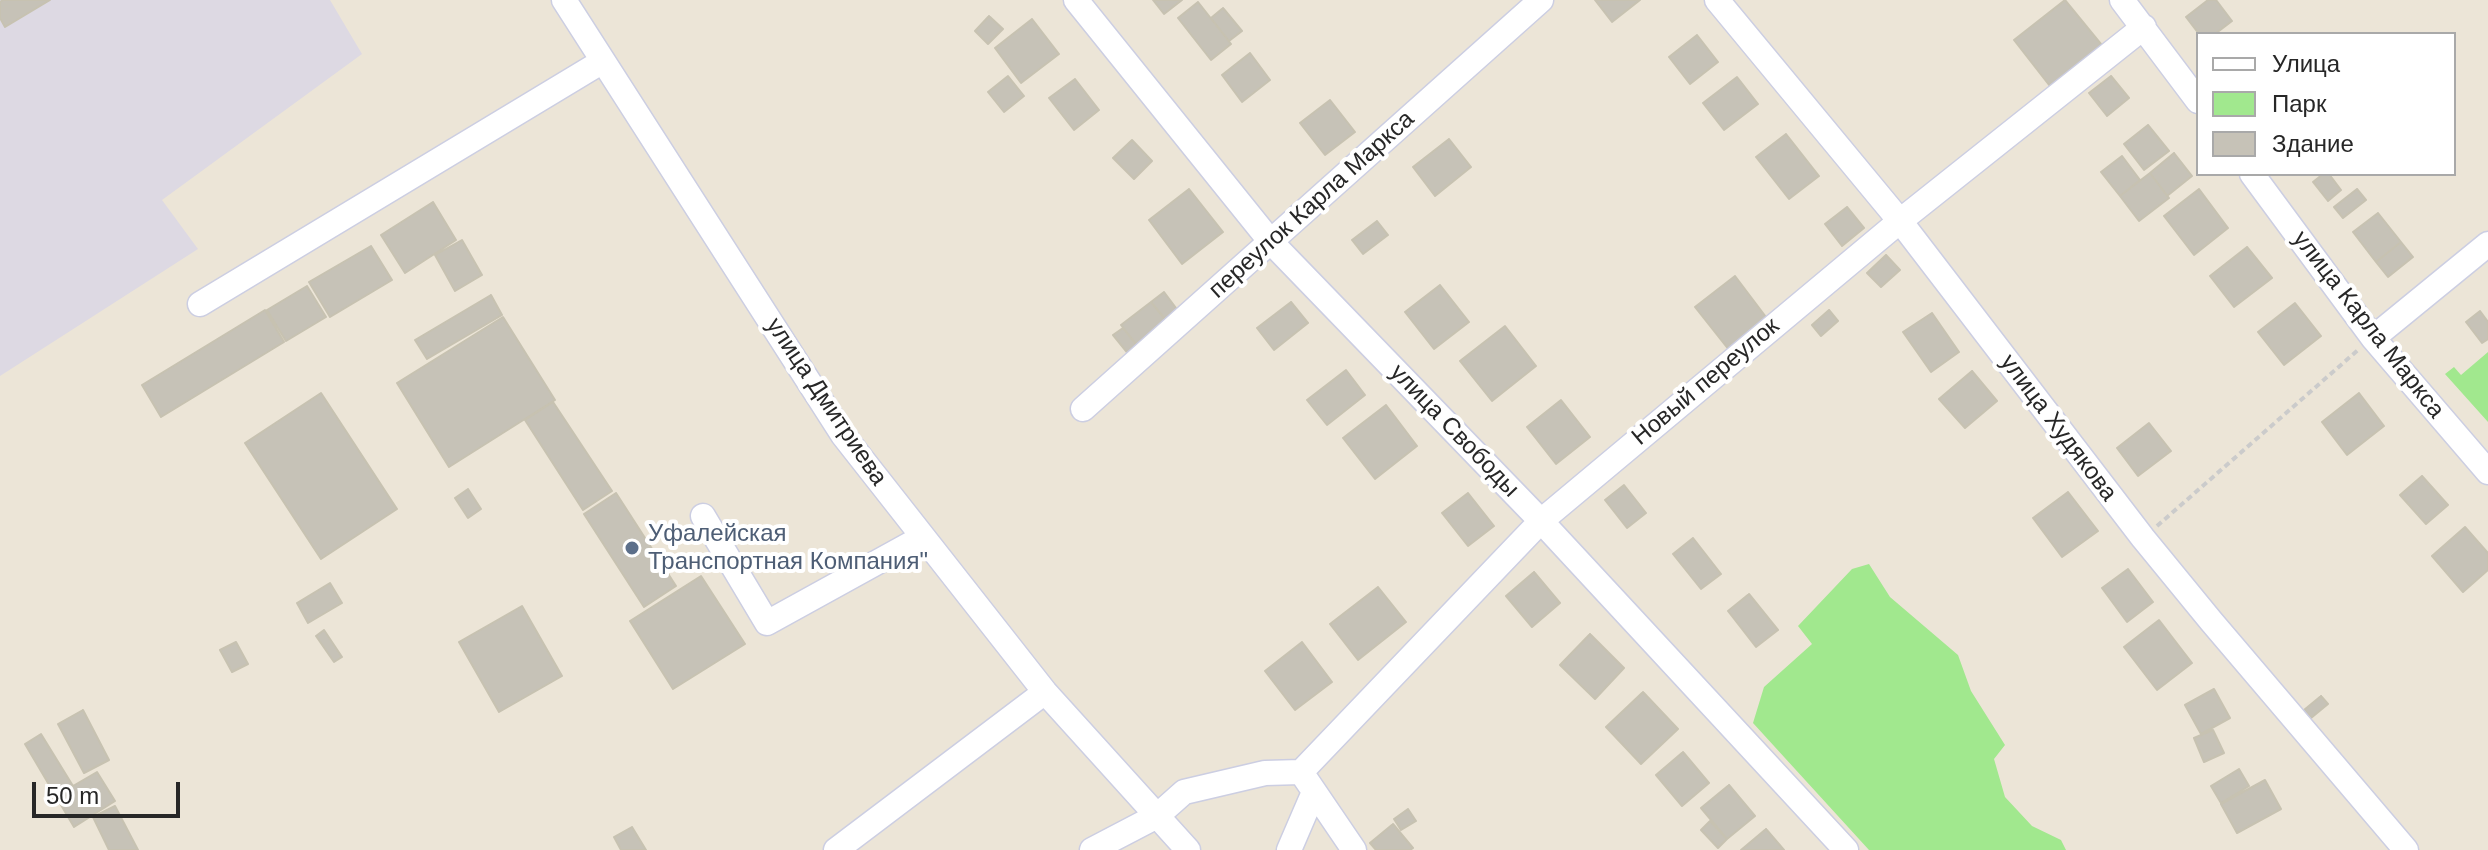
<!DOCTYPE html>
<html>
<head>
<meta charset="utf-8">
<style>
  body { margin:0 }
  #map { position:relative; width:2488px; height:850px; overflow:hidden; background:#ece5d7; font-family:Helvetica,sans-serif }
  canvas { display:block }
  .legend { position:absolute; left:2196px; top:32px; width:260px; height:144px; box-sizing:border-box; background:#fff; border:2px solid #a9a9a9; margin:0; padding:10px 14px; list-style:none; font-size:24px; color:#272727 }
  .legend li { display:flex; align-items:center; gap:16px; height:40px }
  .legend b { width:40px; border:2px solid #a9a9a9 }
  .scale { position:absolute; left:32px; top:782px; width:148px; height:36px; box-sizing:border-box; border:4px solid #272727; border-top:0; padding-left:10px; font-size:24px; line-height:28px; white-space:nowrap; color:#272727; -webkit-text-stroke:6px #fff; paint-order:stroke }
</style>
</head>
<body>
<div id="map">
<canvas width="2488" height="850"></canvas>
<ul class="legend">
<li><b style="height:10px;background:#fff"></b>Улица</li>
<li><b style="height:22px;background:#a1e88e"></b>Парк</li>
<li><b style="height:22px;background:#c6c2b7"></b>Здание</li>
</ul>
<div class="scale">50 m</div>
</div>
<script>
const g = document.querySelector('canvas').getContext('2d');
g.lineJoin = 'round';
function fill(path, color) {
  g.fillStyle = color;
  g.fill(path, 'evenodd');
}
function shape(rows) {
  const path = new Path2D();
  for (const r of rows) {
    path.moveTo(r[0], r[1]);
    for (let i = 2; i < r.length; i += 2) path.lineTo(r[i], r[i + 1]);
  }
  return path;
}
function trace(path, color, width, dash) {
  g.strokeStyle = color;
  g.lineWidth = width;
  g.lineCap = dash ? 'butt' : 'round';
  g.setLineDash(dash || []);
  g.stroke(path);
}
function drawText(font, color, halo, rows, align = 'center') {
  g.font = font + ' Helvetica,sans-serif';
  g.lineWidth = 8;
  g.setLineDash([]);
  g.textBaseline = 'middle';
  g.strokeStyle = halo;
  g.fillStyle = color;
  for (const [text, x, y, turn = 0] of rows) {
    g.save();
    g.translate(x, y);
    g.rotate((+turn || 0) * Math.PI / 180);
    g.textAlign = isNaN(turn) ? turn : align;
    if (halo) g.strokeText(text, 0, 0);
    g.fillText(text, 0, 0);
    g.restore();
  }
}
fill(shape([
  [0,0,330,0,362,54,162,200,198,249,0,376]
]), '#ddd9e3');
fill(shape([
  [2488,352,2488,422,2445,374,2454,367,2461,375],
  [1869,564,1890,597,1958,655,1971,691,2005,745,1994,759,2005,797,2032,826,2061,840,2066,850,1869,850,1753,723,1764,687,1812,644,1798,626,1852,569]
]), '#a1e88e');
const building = shape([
  [3,0,50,0,5,27,0,18,0,2,3,0],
  [1153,0,1182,0,1164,14,1153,0],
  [1595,0,1640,0,1612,22,1595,0],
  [2065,0,2105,49,2053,90,2014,40,2065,0],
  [2208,0,2216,0,2232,21,2215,34,2199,34,2186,17,2208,0],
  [1198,2,1231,44,1211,60,1178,18,1198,2],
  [1223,8,1242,31,1229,41,1211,18,1223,8],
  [989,16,1003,29,988,44,975,31,989,16],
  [1032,19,1059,54,1021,83,995,48,1032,19],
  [1697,35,1718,62,1690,84,1669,57,1697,35],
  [1250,53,1270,80,1242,102,1222,75,1250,53],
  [1008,76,1024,96,1004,112,988,92,1008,76],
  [2111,76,2129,98,2107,116,2089,93,2111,76],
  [1737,77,1758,104,1724,130,1703,103,1737,77],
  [1075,79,1099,110,1074,130,1049,98,1075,79],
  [1330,100,1355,132,1325,155,1300,123,1330,100],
  [2148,125,2169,151,2144,170,2124,144,2148,125],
  [1786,134,1819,176,1789,199,1756,157,1786,134],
  [1449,139,1471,167,1435,196,1413,167,1449,139],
  [1132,140,1152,161,1134,179,1113,158,1132,140],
  [2174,153,2192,176,2167,196,2150,173,2174,153],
  [2122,156,2140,180,2120,196,2101,172,2122,156],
  [2150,173,2169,198,2139,221,2120,196,2150,173],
  [2323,174,2329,174,2341,190,2328,201,2313,182,2323,174],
  [1189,189,1223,232,1182,264,1149,220,1189,189],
  [2199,189,2228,228,2194,255,2164,216,2199,189],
  [2357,189,2366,200,2343,218,2334,207,2357,189],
  [433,202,456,240,405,273,381,235,433,202],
  [1847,207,1864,228,1842,246,1825,224,1847,207],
  [2378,213,2401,242,2376,262,2353,232,2378,213],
  [1377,221,1388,235,1363,254,1352,240,1377,221],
  [462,240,482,275,455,291,435,255,462,240],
  [2401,242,2413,257,2388,277,2376,262,2401,242],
  [371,246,392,280,330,317,309,282,371,246],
  [2247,247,2272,278,2234,307,2210,276,2247,247],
  [1886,255,1900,270,1881,287,1867,273,1886,255],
  [1735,276,1772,325,1733,355,1695,307,1735,276],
  [1440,285,1469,322,1434,349,1405,312,1440,285],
  [307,286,326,317,286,341,267,310,307,286],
  [1164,292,1182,316,1170,326,1151,302,1164,292],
  [491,295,502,315,427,359,415,340,491,295],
  [1151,302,1170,325,1140,349,1121,325,1151,302],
  [1291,302,1308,323,1274,350,1257,328,1291,302],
  [2295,303,2321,336,2284,365,2258,332,2295,303],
  [265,310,284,342,161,417,142,385,265,310],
  [1829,310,1838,321,1821,336,1812,325,1829,310],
  [2480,311,2488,322,2488,339,2482,343,2466,322,2480,311],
  [1932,313,1959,352,1931,372,1903,332,1932,313],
  [503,317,555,400,449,467,397,383,503,317],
  [1505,326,1536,366,1492,401,1460,361,1505,326],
  [1123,328,1140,349,1130,356,1113,335,1123,328],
  [1346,370,1365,395,1327,425,1307,400,1346,370],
  [1972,371,1997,401,1965,428,1939,399,1972,371],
  [321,393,397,509,321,559,245,443,321,393],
  [2359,393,2384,426,2347,455,2322,422,2359,393],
  [1561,400,1590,437,1556,464,1527,427,1561,400],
  [553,402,612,491,583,510,525,420,553,402],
  [1386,405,1417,446,1375,479,1343,438,1386,405],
  [2149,423,2171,451,2138,476,2117,448,2149,423],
  [2422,476,2448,505,2426,524,2400,495,2422,476],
  [1624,485,1646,513,1627,528,1605,500,1624,485],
  [468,489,481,509,468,518,455,498,468,489],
  [2068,492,2098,531,2062,557,2033,518,2068,492],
  [616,493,676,586,644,607,584,514,616,493],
  [1468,493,1494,526,1468,546,1442,513,1468,493],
  [2465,527,2488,553,2488,570,2463,592,2432,556,2465,527],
  [1693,538,1721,574,1701,589,1673,554,1693,538],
  [2128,569,2153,602,2127,622,2102,588,2128,569],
  [1534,572,1560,603,1532,627,1506,596,1534,572],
  [701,576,745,644,673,689,630,621,701,576],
  [330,583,342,603,308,623,297,603,330,583],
  [1378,587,1406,622,1358,660,1330,624,1378,587],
  [1749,594,1778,630,1756,647,1728,611,1749,594],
  [522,606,562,676,499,712,459,642,522,606],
  [2159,620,2192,663,2157,690,2124,647,2159,620],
  [324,630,342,657,334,662,316,636,324,630],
  [1590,634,1624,668,1595,699,1560,665,1590,634],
  [236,642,248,664,232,672,220,650,236,642],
  [1302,642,1332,682,1295,710,1265,671,1302,642],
  [2214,689,2230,718,2201,734,2185,705,2214,689],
  [1643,692,1678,729,1641,764,1606,727,1643,692],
  [2321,696,2328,704,2311,718,2304,710,2321,696],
  [83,710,109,760,84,773,58,724,83,710],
  [2213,730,2224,753,2204,762,2194,738,2213,730],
  [41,734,73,786,97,772,115,801,74,827,25,744,41,734],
  [1683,752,1709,783,1682,806,1656,775,1683,752],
  [2239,769,2249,786,2221,803,2211,786,2239,769],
  [2265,780,2281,809,2237,833,2221,804,2265,780],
  [1729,785,1755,816,1727,839,1701,808,1729,785],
  [115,806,138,850,109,850,93,817,115,806],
  [1408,809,1416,821,1401,830,1394,819,1408,809],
  [1710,821,1727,839,1718,848,1701,830,1710,821],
  [1393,824,1413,848,1410,850,1376,850,1370,843,1393,824],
  [632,827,646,850,621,850,614,837,632,827],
  [1766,829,1784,850,1741,850,1766,829]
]);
fill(building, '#c6c2b7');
trace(building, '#c7c2b1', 2);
const minor = shape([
  [564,0,843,435,1045,692,1188,850],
  [1076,0,1271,242,1541,521,1846,850],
  [1717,0,1900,221,2143,538,2211,621,2406,850],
  [2122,0,2198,101],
  [2252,174,2373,338,2488,472],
  [200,304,603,61],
  [2373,338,2488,244],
  [1083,409,1541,0],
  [703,516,767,623,923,537],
  [1301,772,1354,850],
  [836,850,1045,692],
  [1092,850,1157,816,1184,792,1265,773,1301,772,1541,521,1900,221,2144,27],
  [1289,850,1314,792]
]);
trace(minor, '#cccee2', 27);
trace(shape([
  [2157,526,2358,350]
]), '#cbcbcb', 4, [6, 4]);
trace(minor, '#fff', 24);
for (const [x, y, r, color] of [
  [632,548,8,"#5c6f8a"]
]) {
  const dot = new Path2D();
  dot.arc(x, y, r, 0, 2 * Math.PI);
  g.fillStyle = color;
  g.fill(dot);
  trace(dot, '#fff', 3);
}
drawText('24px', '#272727', '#fff', [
  ["переулок Карла Маркса",1312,205,-42],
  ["улица Карла Маркса",2368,325,52],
  ["Новый переулок",1706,382,-40],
  ["улица Дмитриева",826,402,56],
  ["улица Худякова",2058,428,53],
  ["улица Свободы",1454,431,46]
]);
drawText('24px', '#4e5e75', '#fff', [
  ["Уфалейская",648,534],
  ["Транспортная Компания\"",648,562]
], 'left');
</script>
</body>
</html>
